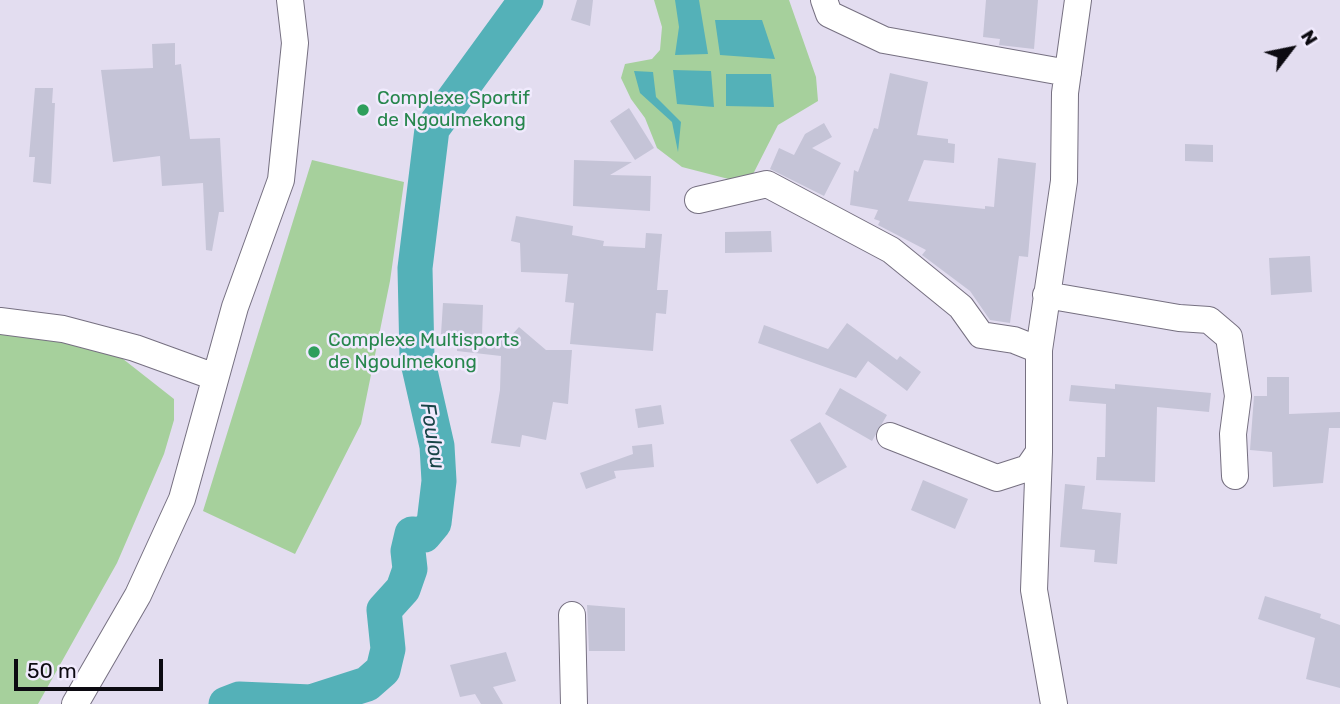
<!DOCTYPE html>
<html>
<head>
<meta charset="utf-8">
<style>
  body { margin:0 }
  #map { position:relative; width:1340px; height:704px; overflow:hidden; background:#e3ddf0; font-family:Rubik,sans-serif }
  canvas { display:block }
  .north { position:absolute; left:1256px; top:14px; width:70px; height:70px; -webkit-text-stroke:5px #f0eafd; paint-order:stroke; rotate:58deg; font-size:19px; font-weight:700; line-height:28px; text-align:center; color:#0c0a11 }
  .north::after { content:''; display:block; margin:auto; width:24px; height:32px; background:#0c0a11; clip-path:polygon(50% 0,100% 100%,50% 72%,0 100%) }
  .scale { position:absolute; left:14px; top:659px; width:149px; height:32px; box-sizing:border-box; border:4px solid #0c0a11; border-top:0; padding-left:9px; font-size:21px; line-height:24px; white-space:nowrap; color:#0c0a11; -webkit-text-stroke:5px #f0eafd; paint-order:stroke }
</style>
</head>
<body>
<div id="map">
<canvas width="1340" height="704"></canvas>
<div class="north">N</div>
<div class="scale">50 m</div>
</div>
<script>
const g = document.querySelector('canvas').getContext('2d');
g.lineJoin = 'round';
function fill(path, color) {
  g.fillStyle = color;
  g.fill(path, 'evenodd');
}
function shape(rows) {
  const path = new Path2D();
  for (const r of rows) {
    path.moveTo(r[0], r[1]);
    for (let i = 2; i < r.length; i += 2) path.lineTo(r[i], r[i + 1]);
  }
  return path;
}
function trace(path, color, width, dash) {
  g.strokeStyle = color;
  g.lineWidth = width;
  g.lineCap = dash ? 'butt' : 'round';
  g.setLineDash(dash || []);
  g.stroke(path);
}
function drawText(font, color, halo, rows, align = 'center') {
  g.font = font + ' Rubik,sans-serif';
  g.lineWidth = 5;
  g.setLineDash([]);
  g.textBaseline = 'middle';
  g.strokeStyle = halo;
  g.fillStyle = color;
  for (const [text, x, y, turn = 0] of rows) {
    g.save();
    g.translate(x, y);
    g.rotate((+turn || 0) * Math.PI / 180);
    g.textAlign = isNaN(turn) ? turn : align;
    if (halo) g.strokeText(text, 0, 0);
    g.fillText(text, 0, 0);
    g.restore();
  }
}
fill(shape([
  [654,0,789,0,816,77,818,101,778,125,748,184,682,167,657,148,645,118,631,99,621,78,625,64,652,59,660,50,662,27],
  [312,160,404,182,390,281,361,424,295,554,203,511],
  [0,331,99,347,118,355,174,399,174,420,164,454,117,563,38,704,0,704]
]), '#a6d09c');
fill(shape([
  [675,0,699,0,708,54,675,55,679,27],
  [715,20,762,20,775,59,720,55],
  [673,70,711,71,714,107,677,104],
  [634,71,653,72,656,97,681,122,678,152,672,122,640,93],
  [726,74,771,74,774,107,726,106]
]), '#54b1b8');
trace(shape([
  [226,704,239,699,311,702,367,684,383,670,388,649,384,610,403,589,410,569,408,551,412,534,424,535,434,523,439,481,437,446,417,358,415,268,432,129,526,0]
]), '#54b1b8', 35);
fill(shape([
  [577,0,593,0,590,26,571,20],
  [986,0,1038,0,1034,49,999,45,1000,39,983,37],
  [175,43,175,65,181,64,190,139,220,138,224,212,219,212,212,251,206,250,203,183,162,186,160,156,113,162,101,70,153,68,152,44],
  [890,73,928,82,917,135,948,139,948,143,955,144,954,163,924,160,908,201,985,209,985,206,994,207,998,158,1036,163,1028,257,1019,256,1010,323,990,320,970,291,922,255,926,250,878,225,880,221,874,219,878,210,850,205,854,170,858,172,874,128,878,129],
  [35,88,53,88,52,103,55,103,51,184,33,182,35,157,29,157],
  [629,108,654,148,635,160,610,121],
  [824,123,832,137,812,148,841,163,824,196,770,169,779,148,794,155,805,134],
  [1185,144,1213,145,1213,162,1185,161],
  [574,160,632,162,610,175,651,176,650,211,573,206],
  [516,216,573,226,572,235,604,241,603,246,645,248,646,233,662,234,657,290,668,290,666,314,656,313,653,351,570,344,574,303,565,302,568,274,521,272,520,243,511,241],
  [771,231,772,252,725,253,725,232],
  [1310,256,1312,292,1271,295,1269,258],
  [443,303,483,305,482,335,509,338,519,327,546,350,572,350,568,404,553,402,546,440,522,435,520,447,491,443,500,390,501,356,457,351,458,336,441,334],
  [847,323,897,360,900,356,921,372,907,391,868,361,856,378,758,343,764,325,828,349],
  [1267,377,1289,377,1289,414,1340,412,1340,428,1329,428,1323,483,1273,487,1272,452,1250,450,1254,396,1267,396],
  [1115,384,1211,393,1209,412,1157,407,1155,482,1096,480,1097,457,1105,457,1106,404,1069,401,1071,385,1115,389],
  [840,388,887,415,872,441,825,414],
  [661,405,664,424,638,428,635,409],
  [820,422,847,467,817,484,790,440],
  [652,444,654,467,614,471,616,478,586,489,580,473,633,454,632,446],
  [923,480,968,499,955,529,911,510],
  [1065,484,1085,486,1082,509,1121,513,1117,564,1094,562,1095,550,1060,547],
  [1265,596,1321,614,1320,618,1340,625,1340,688,1306,679,1315,638,1258,619],
  [587,605,625,608,625,651,589,651],
  [506,652,516,681,493,687,503,704,481,704,475,694,460,697,450,665]
]), '#c5c4d7');
const minor = shape([
  [824,0,829,14,884,40,1068,73],
  [698,200,767,184,891,250,961,307,981,335,1014,340,1039,350],
  [1046,295,1179,318,1209,320,1229,337,1238,396,1233,434,1235,476],
  [0,321,63,329,135,348,215,377],
  [890,436,997,478,1028,468,1039,452,1039,350,1064,181,1065,93,1078,0],
  [1039,452,1034,590,1054,704],
  [572,615,574,704],
  [75,704,138,595,182,499,235,307,281,180,295,43,290,0]
]);
trace(minor, '#767081', 28);
trace(minor, '#fff', 26);
for (const [x, y, r, color] of [
  [363,110,7,"#2e9e5b"],
  [314,352,7,"#2e9e5b"]
]) {
  const dot = new Path2D();
  dot.arc(x, y, r, 0, 2 * Math.PI);
  g.fillStyle = color;
  g.fill(dot);
  trace(dot, '#f0eafd', 2.5);
}
drawText('19px', '#27864d', '#f0eafd', [
  ["Complexe Sportif",377,99],
  ["de Ngoulmekong",377,121],
  ["Complexe Multisports",328,341],
  ["de Ngoulmekong",328,363]
], 'left');
drawText('italic 21px', '#184447', '#f0eafd', [
  ["Foulou",432,436,81]
]);
</script>
</body>
</html>
